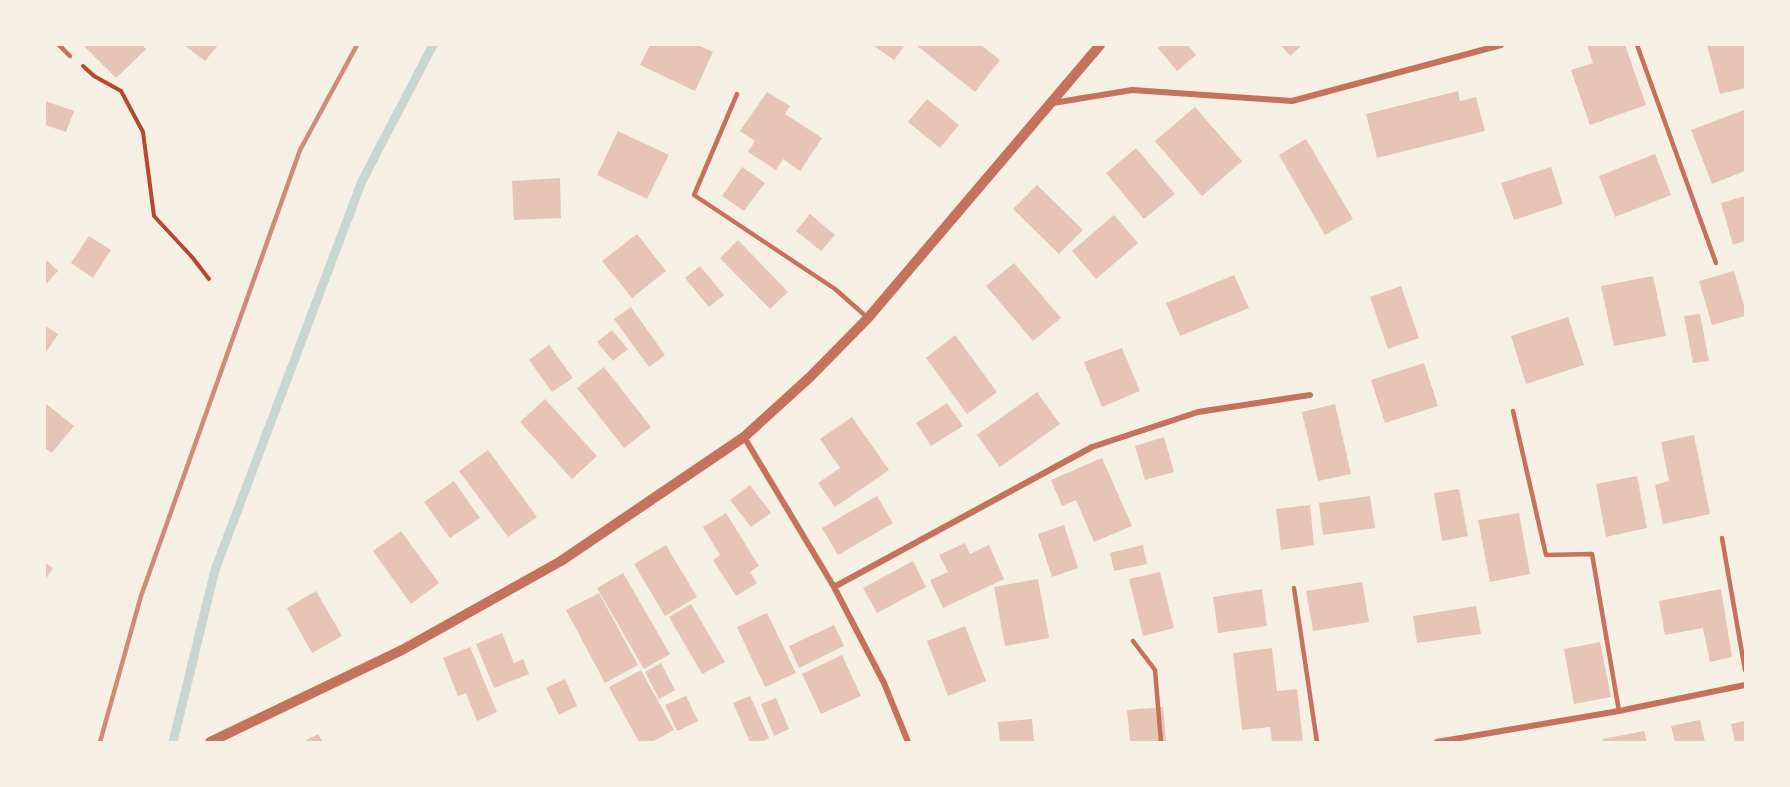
<!DOCTYPE html>
<html>
<head>
<meta charset="utf-8">
<style>
  body { margin:0 }
  #map { position:relative; width:1790px; height:787px; overflow:hidden; background:#f6efe4; font-family:"DM Sans",sans-serif }
  canvas { display:block }
  .frame { position:absolute; inset:0; border:46px solid #f6efe4; pointer-events:none }
</style>
</head>
<body>
<div id="map">
<canvas width="1790" height="787"></canvas>
<div class="frame"></div>
</div>
<script>
const g = document.querySelector('canvas').getContext('2d');
g.lineJoin = 'round';
function shape(rows) {
  const path = new Path2D();
  for (const r of rows) {
    path.moveTo(r[0], r[1]);
    for (let i = 2; i < r.length; i += 2) path.lineTo(r[i], r[i + 1]);
  }
  return path;
}
function trace(path, color, width, dash) {
  g.strokeStyle = color;
  g.lineWidth = width;
  g.lineCap = dash ? 'butt' : 'round';
  g.setLineDash(dash || []);
  g.stroke(path);
}
function fill(path, color) {
  g.fillStyle = color;
  g.fill(path, 'evenodd');
}
trace(shape([
  [173,742,215,570,362,181,433,45]
]), '#c9d6d2', 9);
fill(shape([
  [83,45,142,45,146,49,116,78],
  [184,45,218,45,205,61],
  [650,45,698,45,713,52,695,91,640,65],
  [873,45,905,45,894,60],
  [916,45,981,45,1000,60,975,92],
  [1162,45,1188,45,1196,55,1177,71,1158,48],
  [1281,45,1302,45,1290,56],
  [1587,45,1625,45,1646,105,1590,125,1571,70,1593,63],
  [1707,45,1744,45,1745,88,1720,94],
  [1458,91,1460,101,1476,97,1485,131,1377,158,1366,114],
  [767,92,790,106,785,114,822,138,800,171,783,159,776,170,748,152,755,141,740,131],
  [927,99,959,125,940,148,908,122],
  [45,101,74,111,66,132,45,125],
  [1195,107,1242,161,1202,196,1155,141],
  [1744,110,1745,171,1712,184,1691,130],
  [618,131,669,155,647,199,597,175],
  [1306,139,1353,219,1325,235,1279,155],
  [1136,148,1175,194,1144,219,1106,173],
  [1655,154,1671,195,1615,217,1599,176],
  [742,167,765,183,744,211,722,196],
  [1551,167,1563,204,1514,220,1501,183],
  [560,178,561,218,514,220,512,181],
  [1037,185,1083,230,1059,254,1013,209],
  [1745,196,1745,241,1733,245,1721,203],
  [810,214,835,235,821,251,796,231],
  [1114,215,1138,243,1096,279,1072,251],
  [637,234,666,271,632,298,602,261],
  [89,236,111,250,93,278,71,263],
  [738,240,788,292,770,309,720,258],
  [45,259,58,271,45,285],
  [1014,263,1061,318,1033,341,986,286],
  [700,266,724,295,709,307,685,278],
  [1734,271,1745,309,1745,316,1712,325,1699,281],
  [1234,275,1249,308,1180,336,1166,303],
  [1653,276,1666,336,1614,346,1601,286],
  [1401,286,1419,338,1388,349,1370,297],
  [631,307,665,355,649,367,614,319],
  [1700,314,1709,361,1693,363,1684,316],
  [1568,317,1584,365,1526,384,1511,336],
  [45,326,58,334,45,354],
  [612,330,628,349,613,361,597,342],
  [955,335,997,392,967,414,926,358],
  [549,345,573,378,552,392,529,360],
  [1122,348,1140,391,1102,407,1084,362],
  [1424,363,1438,406,1385,423,1371,380],
  [604,367,651,427,624,448,577,388],
  [1037,392,1060,424,1000,467,977,435],
  [545,399,597,456,572,479,520,422],
  [45,403,74,426,52,453,45,448],
  [947,403,963,426,931,446,916,423],
  [1335,404,1351,474,1318,481,1302,412],
  [852,417,889,470,835,507,818,483,840,468,820,439],
  [1694,435,1710,514,1663,524,1655,485,1669,481,1661,442],
  [1164,437,1174,472,1145,480,1135,446],
  [488,450,537,517,508,537,459,471],
  [1102,458,1132,526,1094,542,1076,500,1062,506,1051,480],
  [1637,476,1647,528,1606,537,1596,484],
  [454,481,480,518,450,538,424,502],
  [750,485,771,513,751,527,730,500],
  [1459,489,1468,536,1442,541,1434,493],
  [877,496,893,523,838,555,822,528],
  [1370,496,1375,528,1323,535,1319,503],
  [1310,505,1314,545,1281,550,1276,509],
  [726,513,759,566,750,572,757,583,736,596,713,560,720,555,703,527],
  [1519,513,1530,574,1490,582,1478,520],
  [1064,525,1078,568,1052,577,1038,534],
  [401,531,439,583,411,604,373,551],
  [965,543,970,554,989,545,1004,579,943,608,930,580,948,572,939,555],
  [666,545,697,597,665,616,634,564],
  [1143,545,1147,564,1114,571,1110,553],
  [913,561,926,587,877,613,863,588],
  [45,563,53,568,45,580],
  [1160,572,1174,628,1143,636,1129,579],
  [623,573,670,654,644,669,597,588],
  [1038,579,1049,638,1005,646,994,587],
  [1362,582,1369,622,1313,631,1306,591],
  [1262,589,1267,626,1218,633,1213,597],
  [1721,589,1732,657,1710,662,1703,628,1665,635,1659,601],
  [316,591,342,636,312,653,287,608],
  [599,593,638,665,605,683,566,610],
  [691,604,725,662,702,674,669,617],
  [1476,606,1481,634,1417,643,1413,616],
  [767,613,796,673,765,687,737,627],
  [834,625,844,646,799,668,789,646],
  [965,626,986,681,948,696,927,641],
  [502,633,514,663,523,659,529,674,494,688,476,644],
  [1600,642,1611,697,1574,704,1564,649],
  [470,647,497,712,477,721,466,693,458,696,443,658],
  [1272,648,1277,691,1297,689,1303,742,1272,742,1270,727,1242,730,1233,653],
  [842,655,861,696,821,714,802,674],
  [661,663,675,690,659,699,645,672],
  [641,670,674,730,652,742,639,742,609,687],
  [565,679,577,706,559,715,546,688],
  [686,696,698,721,677,731,665,705],
  [750,696,769,738,761,742,750,742,733,703],
  [776,698,789,729,774,736,761,704],
  [1163,707,1166,742,1130,742,1127,710],
  [1032,719,1034,742,1000,742,998,722],
  [1700,720,1705,742,1675,742,1671,726],
  [1745,721,1745,742,1735,742,1731,724],
  [1644,731,1647,742,1603,742,1603,739],
  [318,734,323,742,303,742]
]), '#e6c5b7');
trace(shape([
  [83,66,94,76,121,91,143,132,154,216,192,257,209,279]
]), '#b5482f', 4);
trace(shape([
  [59,45,70,56],
  [1637,45,1716,263],
  [737,94,694,195,835,289,868,318],
  [1513,411,1546,555,1592,554,1619,711],
  [1722,538,1745,670],
  [1294,588,1317,742],
  [1133,641,1155,670,1161,742]
]), '#c5725c', 4.5);
trace(shape([
  [1053,103,1132,90,1292,101,1501,45],
  [744,437,834,587,884,683,908,742],
  [834,587,1092,447,1198,412,1310,395],
  [1437,742,1619,711,1745,685]
]), '#c5725c', 6);
trace(shape([
  [210,742,402,650,561,561,744,437,810,377,868,318,1100,45]
]), '#c5725c', 10);
trace(shape([
  [100,742,141,596,300,150,357,45]
]), '#cf8b77', 4.5);
</script>
</body>
</html>
